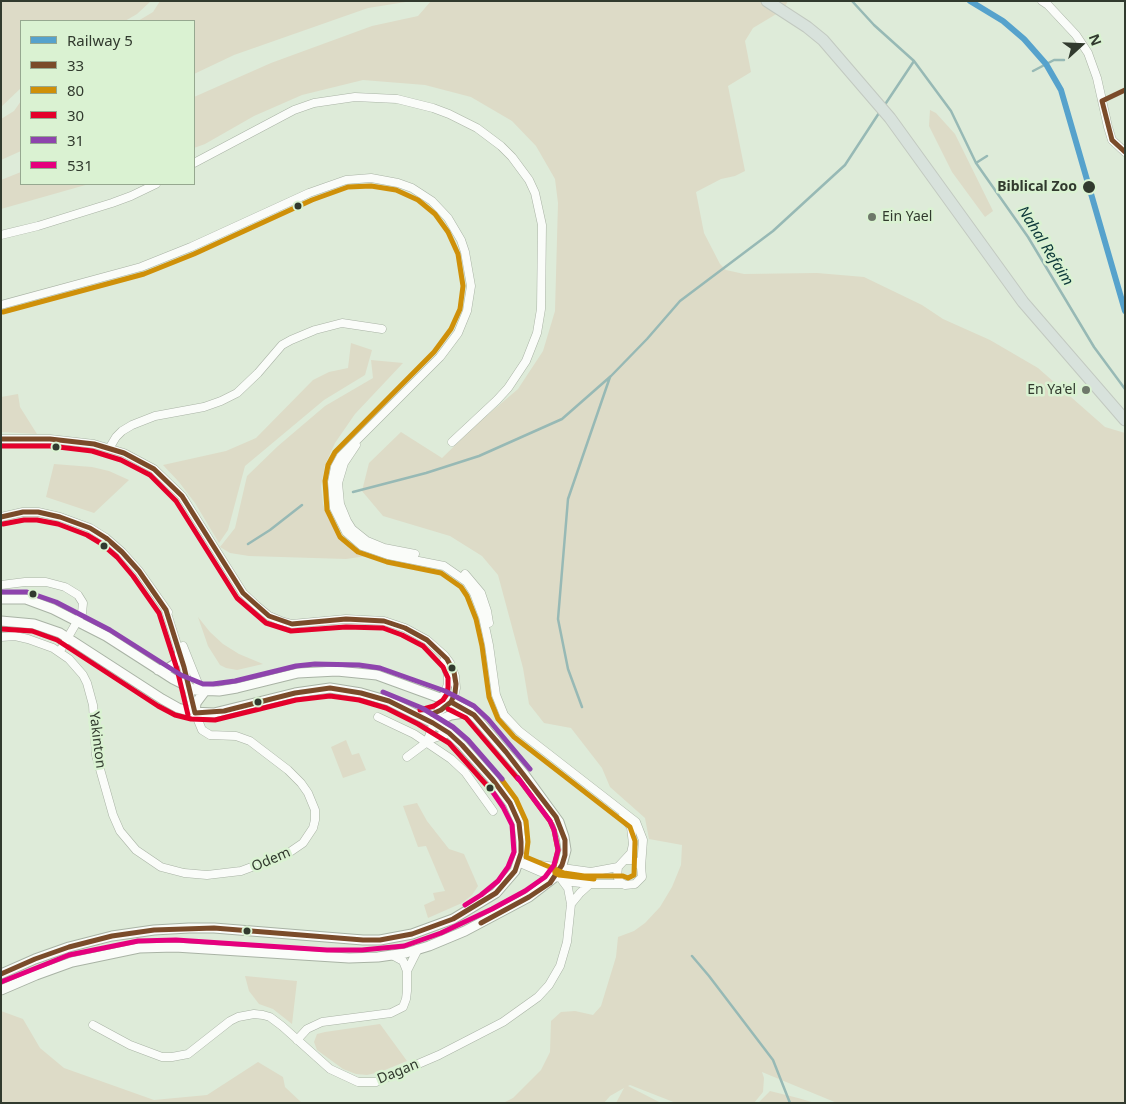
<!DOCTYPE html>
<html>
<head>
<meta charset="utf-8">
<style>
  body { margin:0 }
  #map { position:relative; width:1126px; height:1104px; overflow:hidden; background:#deebd9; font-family:"Noto Sans",sans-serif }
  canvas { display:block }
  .frame { position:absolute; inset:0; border:2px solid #313a2e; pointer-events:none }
  .legend { position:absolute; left:20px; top:20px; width:175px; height:165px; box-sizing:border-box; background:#daf2d2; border:1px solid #96a890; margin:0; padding:6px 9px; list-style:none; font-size:15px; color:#313a2e }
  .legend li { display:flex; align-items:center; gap:10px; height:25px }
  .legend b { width:25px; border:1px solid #96a890 }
  .north { position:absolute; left:1056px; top:20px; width:50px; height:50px; -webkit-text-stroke:4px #daf2d2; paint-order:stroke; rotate:70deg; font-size:14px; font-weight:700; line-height:20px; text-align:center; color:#313a2e }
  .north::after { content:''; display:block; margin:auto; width:18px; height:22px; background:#313a2e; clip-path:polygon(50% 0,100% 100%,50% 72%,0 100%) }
</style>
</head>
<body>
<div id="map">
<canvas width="1126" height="1104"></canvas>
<div class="frame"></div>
<ul class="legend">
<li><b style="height:6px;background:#56a2cc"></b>Railway 5</li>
<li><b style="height:6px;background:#7a4b2a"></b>33</li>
<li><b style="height:6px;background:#cf9009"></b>80</li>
<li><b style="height:6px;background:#e4002b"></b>30</li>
<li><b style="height:6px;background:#8e44ad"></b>31</li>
<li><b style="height:6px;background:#e5007d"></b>531</li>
</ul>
<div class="north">N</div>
</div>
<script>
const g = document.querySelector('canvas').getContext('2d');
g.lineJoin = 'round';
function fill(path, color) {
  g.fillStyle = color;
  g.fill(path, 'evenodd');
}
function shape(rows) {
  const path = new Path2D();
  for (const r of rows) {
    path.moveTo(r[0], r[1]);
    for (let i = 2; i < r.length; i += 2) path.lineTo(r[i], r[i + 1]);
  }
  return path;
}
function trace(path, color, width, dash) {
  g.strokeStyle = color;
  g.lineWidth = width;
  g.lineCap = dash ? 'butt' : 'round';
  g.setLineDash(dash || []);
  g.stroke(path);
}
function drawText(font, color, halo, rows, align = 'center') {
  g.font = font + ' "Noto Sans",sans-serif';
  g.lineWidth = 5;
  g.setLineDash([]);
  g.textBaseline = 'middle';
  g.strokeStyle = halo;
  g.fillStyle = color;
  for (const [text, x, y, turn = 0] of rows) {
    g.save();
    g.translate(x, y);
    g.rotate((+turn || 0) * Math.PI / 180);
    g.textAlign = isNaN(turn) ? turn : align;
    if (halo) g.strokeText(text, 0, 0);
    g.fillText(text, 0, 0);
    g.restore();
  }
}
fill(shape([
  [1,1,151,1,137,14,125,21,21,21,21,88,1,107],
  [160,1,412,1,368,8,234,55,194,74,194,21,138,21,153,12],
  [431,1,788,1,783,10,753,28,745,41,751,72,728,86,745,171,735,176,721,179,696,192,704,233,720,264,726,270,744,274,817,273,864,277,922,305,943,319,990,340,1038,368,1105,427,1125,433,1125,1103,837,1103,762,1072,764,1078,763,1092,754,1103,676,1103,630,1085,628,1086,661,1103,616,1103,624,1088,610,1096,604,1103,503,1103,513,1098,541,1070,550,1052,551,1021,561,1012,575,1011,593,1015,601,1006,616,957,618,937,634,931,645,923,660,907,672,887,681,865,682,845,649,839,645,818,610,787,602,768,571,728,544,723,529,704,523,668,498,575,482,556,450,536,383,516,362,491,369,463,401,432,442,458,478,423,518,389,543,351,555,311,558,203,555,179,536,146,512,121,471,97,425,85,363,80,302,95,254,116,205,144,194,148,194,97,271,63,372,26,418,16],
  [21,101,21,151,1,160,1,119,14,111],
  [930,110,936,113,955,134,993,211,985,217,952,172,929,126],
  [21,172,21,184,89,184,1,209,1,180],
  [351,343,372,350,365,375,324,400,245,466,228,530,219,543,195,503,179,482,163,465,226,451,256,438,313,380,329,372,348,368],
  [371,360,403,363,355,414,335,443,325,465,321,486,323,504,328,518,339,536,349,545,367,556,346,559,249,556,230,553,220,547,235,528,247,476,278,446,325,406,373,378],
  [18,394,20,407,37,434,1,432,1,397],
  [54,464,92,467,109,471,129,480,94,513,46,497],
  [198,617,210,632,223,644,239,654,263,664,237,670,226,668,220,665,208,646],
  [346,740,352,755,359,753,366,770,343,778,331,747],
  [417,803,427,821,449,849,464,854,478,886,472,895,462,903,428,918,424,905,435,900,433,893,445,891,426,846,418,847,403,806],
  [245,976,297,981,292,1024,273,1009,259,1004,249,991],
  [1,1011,23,1019,40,1048,64,1068,154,1100,207,1095,258,1062,283,1077,285,1087,302,1103,1,1103],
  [380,1024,407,1061,380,1072,367,1075,356,1074,343,1069,317,1050,314,1042,317,1034,325,1032],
  [770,1091,798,1098,815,1103,758,1103]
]), '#dddbc7');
trace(shape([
  [852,1,874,25,914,61,951,111,976,163,1028,237,1094,347,1125,389],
  [1033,71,1054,60,1064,60],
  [884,106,914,61],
  [976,163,987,156],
  [353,492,426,473,479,456,562,419,611,376,647,339,680,301,773,231,845,165,879,113],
  [248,544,270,530,302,505],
  [582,707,568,669,558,619,568,499,610,377],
  [692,956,709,976,773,1060,790,1103]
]), '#97b9b5', 2.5);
const minor = shape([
  [1042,1,1048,5,1076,35,1088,53,1097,78,1108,127,1112,140,1125,152],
  [194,163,294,110,314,103,355,97,397,99,433,108,449,114,477,128,501,146,512,157,529,180,535,193,542,225,541,309,537,333,526,361,508,388,497,400,452,442],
  [1,235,38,226,112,203,131,196,156,184],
  [1,305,141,267,191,247,309,193,346,180,371,178,398,183,412,188,432,201,448,218,461,240,465,252,471,286,467,311,458,333,440,357,341,456,335,467,332,482,334,508,346,532,362,546,388,555,444,566,467,582,474,593,483,617,489,645,496,695,504,715,519,731,636,822,643,840,641,867],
  [1,439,50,439,94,444,124,453,154,469,182,496,243,593,257,606,269,616,281,621,292,624,346,619,384,621,405,628,427,640,444,655,450,663,455,676,456,688,454,697,448,705,437,713,422,717],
  [356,445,344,463,338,483,340,504,347,521,352,529,367,541,384,548,415,554],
  [110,447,116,437,122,431,132,425,155,416,204,407,221,401,237,393,258,373,282,345,291,340,315,330,342,323,382,329],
  [1,517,23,512,38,512,60,517,90,528,106,538,122,552,139,571,168,612],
  [465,574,481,593,487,611,489,623],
  [1,585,25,582,46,582,65,587,78,595,83,603,82,613,60,651],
  [1,637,15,636,28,639,53,648,69,659,83,675,87,683,93,705,96,755,113,815,120,831,136,850,161,867,184,873,207,875,241,871,287,854,303,843,313,828,315,820,315,810,308,793,301,783,288,770,250,741,236,736,210,735,202,730,193,708,184,667,166,610],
  [183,646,201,691],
  [378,717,414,734,451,759,465,772,493,811],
  [427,742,448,684,448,675,444,661],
  [407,757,431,739,449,733],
  [623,816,631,827,633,844,631,853,618,867,617,876,620,882,625,885,635,884,642,877,641,867,634,860,625,860],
  [518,862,541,872,572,882,590,884,623,884],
  [526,863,591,872,618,867],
  [571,904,580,893,590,884],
  [407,971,418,949],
  [93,1025,130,1045,162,1057,172,1057,188,1054,230,1021,238,1017,254,1014,263,1015,270,1017,282,1026,330,1069,358,1082,376,1082,439,1055,503,1022,538,997,549,985,560,966,567,942,571,904,568,888,562,880],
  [297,1040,307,1029,322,1022,391,1013,403,1007,406,999,407,991,407,971,403,961,392,955]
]);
const tertiary = shape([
  [1,599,26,599,53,609,106,636,173,679,195,690,219,691,237,688,298,673,337,671,377,675,451,702,470,712,478,720,524,774,559,822,564,837,566,850,562,865,555,877,529,897,465,931,429,946,406,953,378,957,349,958,175,947,139,948,72,962,36,975,1,990],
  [1,621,34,624,60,633,162,699,178,708,192,712,214,713,295,693,330,688,361,693,389,701,433,723,449,733,462,745,493,780,510,803,519,823,521,842,521,853,515,871,496,893,453,919,412,934,380,940,363,940,214,928,189,928,154,930,112,936,69,947,35,959,1,974],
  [158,670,167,669,175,664,178,658,180,651],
  [195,713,196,703,205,691],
  [433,723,451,715,470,712]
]);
const primary = shape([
  [767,1,807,27,823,40,890,118,1023,302,1125,420]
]);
trace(minor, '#a9b3a5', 9);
trace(tertiary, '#a9b3a5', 11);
trace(primary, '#c2c9c0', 13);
trace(minor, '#fafcf9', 8);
trace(tertiary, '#fafcf9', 9);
trace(primary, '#d8e2dc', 11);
trace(shape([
  [1125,90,1102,101,1112,140,1125,152],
  [1,439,50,439,94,444,124,453,154,469,182,496,243,593,269,616,292,624,346,619,384,621,405,628,427,640,447,659,454,672,456,684,455,693,451,702,441,710,432,714],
  [1,517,23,512,38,512,60,517,90,528,106,538,122,552,139,571,166,610,184,667,195,713,224,711,295,693,330,688,361,693,389,701,433,723,449,733,462,745,493,780,510,803,519,823,521,842,521,853,515,871,496,893,453,919,412,934,380,940,363,940,214,928,154,930,112,936,69,947,35,959,1,974],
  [451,702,474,715,506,752,556,817,565,840,565,855,562,865,550,883,529,897,481,923]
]), '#7a4b2a', 5);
trace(shape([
  [3,312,144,274,194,254,312,200,348,187,371,186,396,190,418,200,435,214,448,232,458,254,463,286,460,309,451,329,434,352,335,452,328,465,325,481,327,510,340,537,358,552,387,562,441,573,461,587,467,596,476,619,482,646,489,697,498,719,514,737,630,827,635,841,634,875,628,878,623,876,584,876,564,873,526,857,528,842,526,821,516,799,502,780],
  [518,778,550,821,554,830,558,850,554,867,555,873,559,875,594,879]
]), '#cf9009', 5);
trace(shape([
  [1,446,50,446,92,451,121,460,150,475,176,501,237,598,266,623,291,631,346,627,383,628,402,635,423,646,443,667,448,678,448,687,447,694,443,700,434,706,420,710],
  [3,524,24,520,37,520,58,524,87,535,102,544,117,557,133,576,159,613,177,669,188,715],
  [1,629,32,631,57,640,158,706,175,715,191,719,215,720,296,700,330,696,359,700,386,708,418,724,449,743,490,789],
  [448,709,466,718,518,779]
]), '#e4002b', 5);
trace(shape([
  [1,592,27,592,56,602,110,630,181,675,203,684,213,684,235,681,296,666,315,664,359,665,380,668,445,691,474,706,488,719,530,769],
  [383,692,422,708,453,727,468,740,502,779]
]), '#8e44ad', 5);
trace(shape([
  [465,905,481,895,498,881,508,867,514,852,512,825,503,807,490,788],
  [1,982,69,955,138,941,176,940,327,950,362,950,404,946,441,933,492,909,525,891,545,877,554,865,558,850,554,830,550,821,518,778]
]), '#e5007d', 5);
trace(shape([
  [970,1,1003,21,1024,39,1046,64,1061,90,1125,311]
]), '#56a2cc', 6);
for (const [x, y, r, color] of [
  [1089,187,7,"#313a2e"],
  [298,206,4.5,"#313a2e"],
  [872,217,5,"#6e786a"],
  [1086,390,5,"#6e786a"],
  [56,447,4.5,"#313a2e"],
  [104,546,4.5,"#313a2e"],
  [33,594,4.5,"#313a2e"],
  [452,668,4.5,"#313a2e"],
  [258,702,4.5,"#313a2e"],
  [490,788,4.5,"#313a2e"],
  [247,931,4.5,"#313a2e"]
]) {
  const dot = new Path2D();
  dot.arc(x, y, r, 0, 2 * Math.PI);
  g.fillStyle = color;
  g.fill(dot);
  trace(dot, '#daf2d2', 2);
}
drawText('bold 14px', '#313a2e', '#daf2d2', [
  ["Biblical Zoo",1077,187]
], 'right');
drawText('14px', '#313a2e', '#daf2d2', [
  ["Ein Yael",882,217],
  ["En Ya'el",1076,390,"right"]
], 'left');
drawText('14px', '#313a2e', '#daf2d2', [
  ["Yakinton",97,740,83],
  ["Odem",271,860,-23],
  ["Dagan",398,1072,-22]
]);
drawText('italic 15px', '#0b3738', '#daf2d2', [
  ["Nahal Refaim",1045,246,58]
]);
</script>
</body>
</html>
